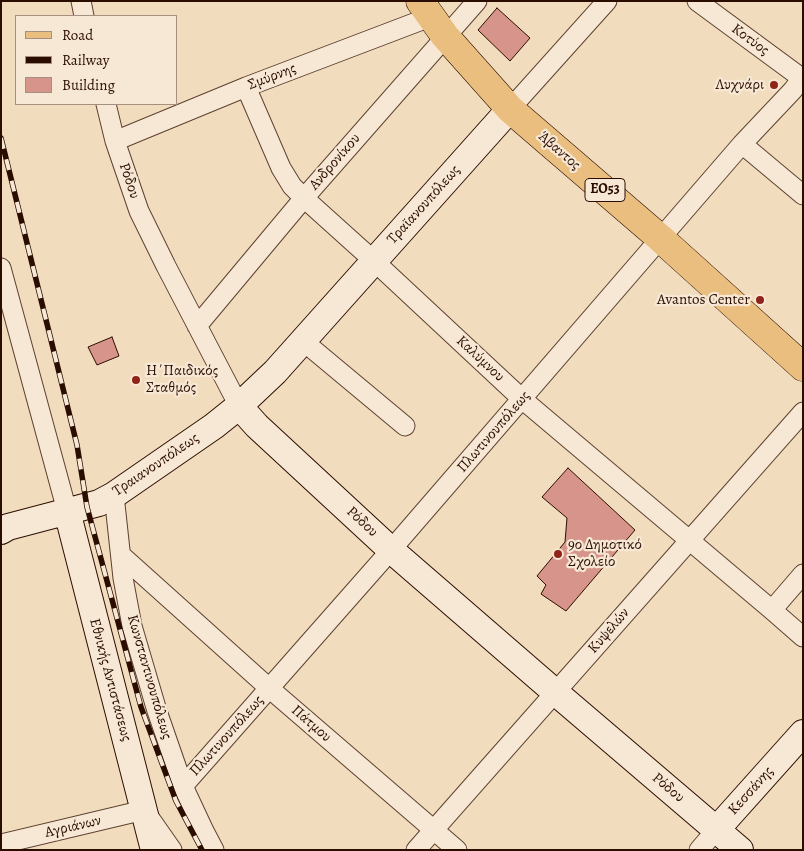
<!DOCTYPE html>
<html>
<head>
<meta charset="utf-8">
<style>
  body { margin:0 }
  #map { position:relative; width:804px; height:851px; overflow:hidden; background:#f2dcbe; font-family:Alegreya,serif }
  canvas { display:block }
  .frame { position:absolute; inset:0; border:2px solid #2b0d00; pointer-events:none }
  .legend { position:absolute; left:15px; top:15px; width:162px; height:90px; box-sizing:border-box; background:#f7e8d5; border:1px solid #a59080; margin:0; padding:6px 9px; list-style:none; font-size:15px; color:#2b0d00 }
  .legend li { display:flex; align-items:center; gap:10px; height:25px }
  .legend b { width:25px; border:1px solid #a59080 }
</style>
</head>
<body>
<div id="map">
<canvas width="804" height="851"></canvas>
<div class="frame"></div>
<ul class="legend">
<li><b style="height:6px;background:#e9be7f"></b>Road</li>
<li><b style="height:6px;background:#2b0d00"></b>Railway</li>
<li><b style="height:14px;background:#d7948a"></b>Building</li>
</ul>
</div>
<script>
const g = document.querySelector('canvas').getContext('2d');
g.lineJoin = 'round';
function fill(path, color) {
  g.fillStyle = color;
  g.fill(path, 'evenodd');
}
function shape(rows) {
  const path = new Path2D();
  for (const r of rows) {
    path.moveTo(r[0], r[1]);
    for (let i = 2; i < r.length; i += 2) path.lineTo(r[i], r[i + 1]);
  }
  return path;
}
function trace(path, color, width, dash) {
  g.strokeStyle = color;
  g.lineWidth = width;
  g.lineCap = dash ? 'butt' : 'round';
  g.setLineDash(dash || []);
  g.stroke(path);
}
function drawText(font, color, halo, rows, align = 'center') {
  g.font = font + ' Alegreya,serif';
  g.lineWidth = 4.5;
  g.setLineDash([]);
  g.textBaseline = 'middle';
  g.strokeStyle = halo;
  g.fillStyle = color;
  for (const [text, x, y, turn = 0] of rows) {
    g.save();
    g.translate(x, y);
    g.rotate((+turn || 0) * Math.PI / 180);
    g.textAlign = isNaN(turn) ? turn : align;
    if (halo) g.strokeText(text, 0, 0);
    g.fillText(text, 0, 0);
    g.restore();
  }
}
const building = shape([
  [497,8,530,38,510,61,478,30,497,8],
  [112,337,119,356,97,365,88,347,112,337],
  [568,468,635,530,566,611,541,594,546,585,537,576,565,542,567,518,542,497,568,468]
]);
fill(building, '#d7948a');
trace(building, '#2b0d00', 1);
const street = shape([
  [81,1,84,16],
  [697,1,803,79],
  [246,87,281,168,292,186,304,198,374,261,522,399,772,610,803,637],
  [106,104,115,141,139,211,166,266,239,406],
  [510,109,607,1],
  [115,141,246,87,430,17],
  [742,144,803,195],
  [1,268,67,511],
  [197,326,304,198,477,1],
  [303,341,405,426],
  [114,495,123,578,132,626,157,711,183,786,204,831,214,850],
  [122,556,269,688,457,850],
  [772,610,803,574],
  [183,786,391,550,742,144,793,90,803,76],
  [1,844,144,810,172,850],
  [416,850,803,412],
  [699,850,717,829]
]);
const secondary = shape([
  [239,406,257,426,391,550,555,692,740,850],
  [67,511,154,850],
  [1,531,8,527,99,503,114,495,214,426,239,406,275,372,510,109],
  [717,829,803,733]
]);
const primary = shape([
  [420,1,445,36,510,109,660,238,803,367]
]);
trace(street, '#5d4130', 21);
trace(secondary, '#2b0d00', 28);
trace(primary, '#2b0d00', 29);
trace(street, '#f7e8d5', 19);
trace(secondary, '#f7e8d5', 26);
trace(primary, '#e9be7f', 28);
const rail = shape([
  [1,138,77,445,87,507,141,707,176,801,202,850]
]);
trace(rail, '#2b0d00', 5.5);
trace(rail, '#f7e8d5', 4, [11]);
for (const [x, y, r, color] of [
  [774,85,5,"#8f2418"],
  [760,300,5,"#8f2418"],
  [136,380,5,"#8f2418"],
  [558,554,5,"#8f2418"]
]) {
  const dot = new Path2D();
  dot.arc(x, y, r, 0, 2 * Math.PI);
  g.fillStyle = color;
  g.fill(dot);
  trace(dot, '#f7e8d5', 2);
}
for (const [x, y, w] of [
  [605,190,40]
]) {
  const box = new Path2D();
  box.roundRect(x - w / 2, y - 11.5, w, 23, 4);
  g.fillStyle = '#f7e8d5';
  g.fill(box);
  trace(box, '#2b0d00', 1);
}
drawText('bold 14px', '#2b0d00', null, [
  ["ΕΟ53",605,190]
]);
drawText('15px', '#2b0d00', '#f7e8d5', [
  ["Κοτύος",750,40,36],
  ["Σμύρνης",272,77,-21],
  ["Άβαντος",559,151,41],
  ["Ανδρονίκου",335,162,-49],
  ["Ρόδου",129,181,71],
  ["Τραϊανουπόλεως",424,205,-48],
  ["Καλύμνου",480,359,43],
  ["Πλωτινουπόλεως",494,432,-49],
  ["Τραιανουπόλεως",156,465,-34],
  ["Ρόδου",362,522,43],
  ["Κυψελών",609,631,-49],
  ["Κωνσταντινουπόλεως",149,677,74],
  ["Εθνικής Αντιστάσεως",110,680,75],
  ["Πάτμου",311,724,41],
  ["Πλωτινουπόλεως",227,736,-48],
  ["Ρόδου",668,788,40],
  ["Κεσσάνης",751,791,-48],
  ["Αγριάνων",73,827,-13]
]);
drawText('15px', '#2b0d00', '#f7e8d5', [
  ["Λυχνάρι",764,85],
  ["Avantos Center",750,300],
  ["Η΄Παιδικός",146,371,"left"],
  ["Σταθμός",146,388,"left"],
  ["9ο Δημοτικό",568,545,"left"],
  ["Σχολείο",568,562,"left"]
], 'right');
</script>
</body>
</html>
